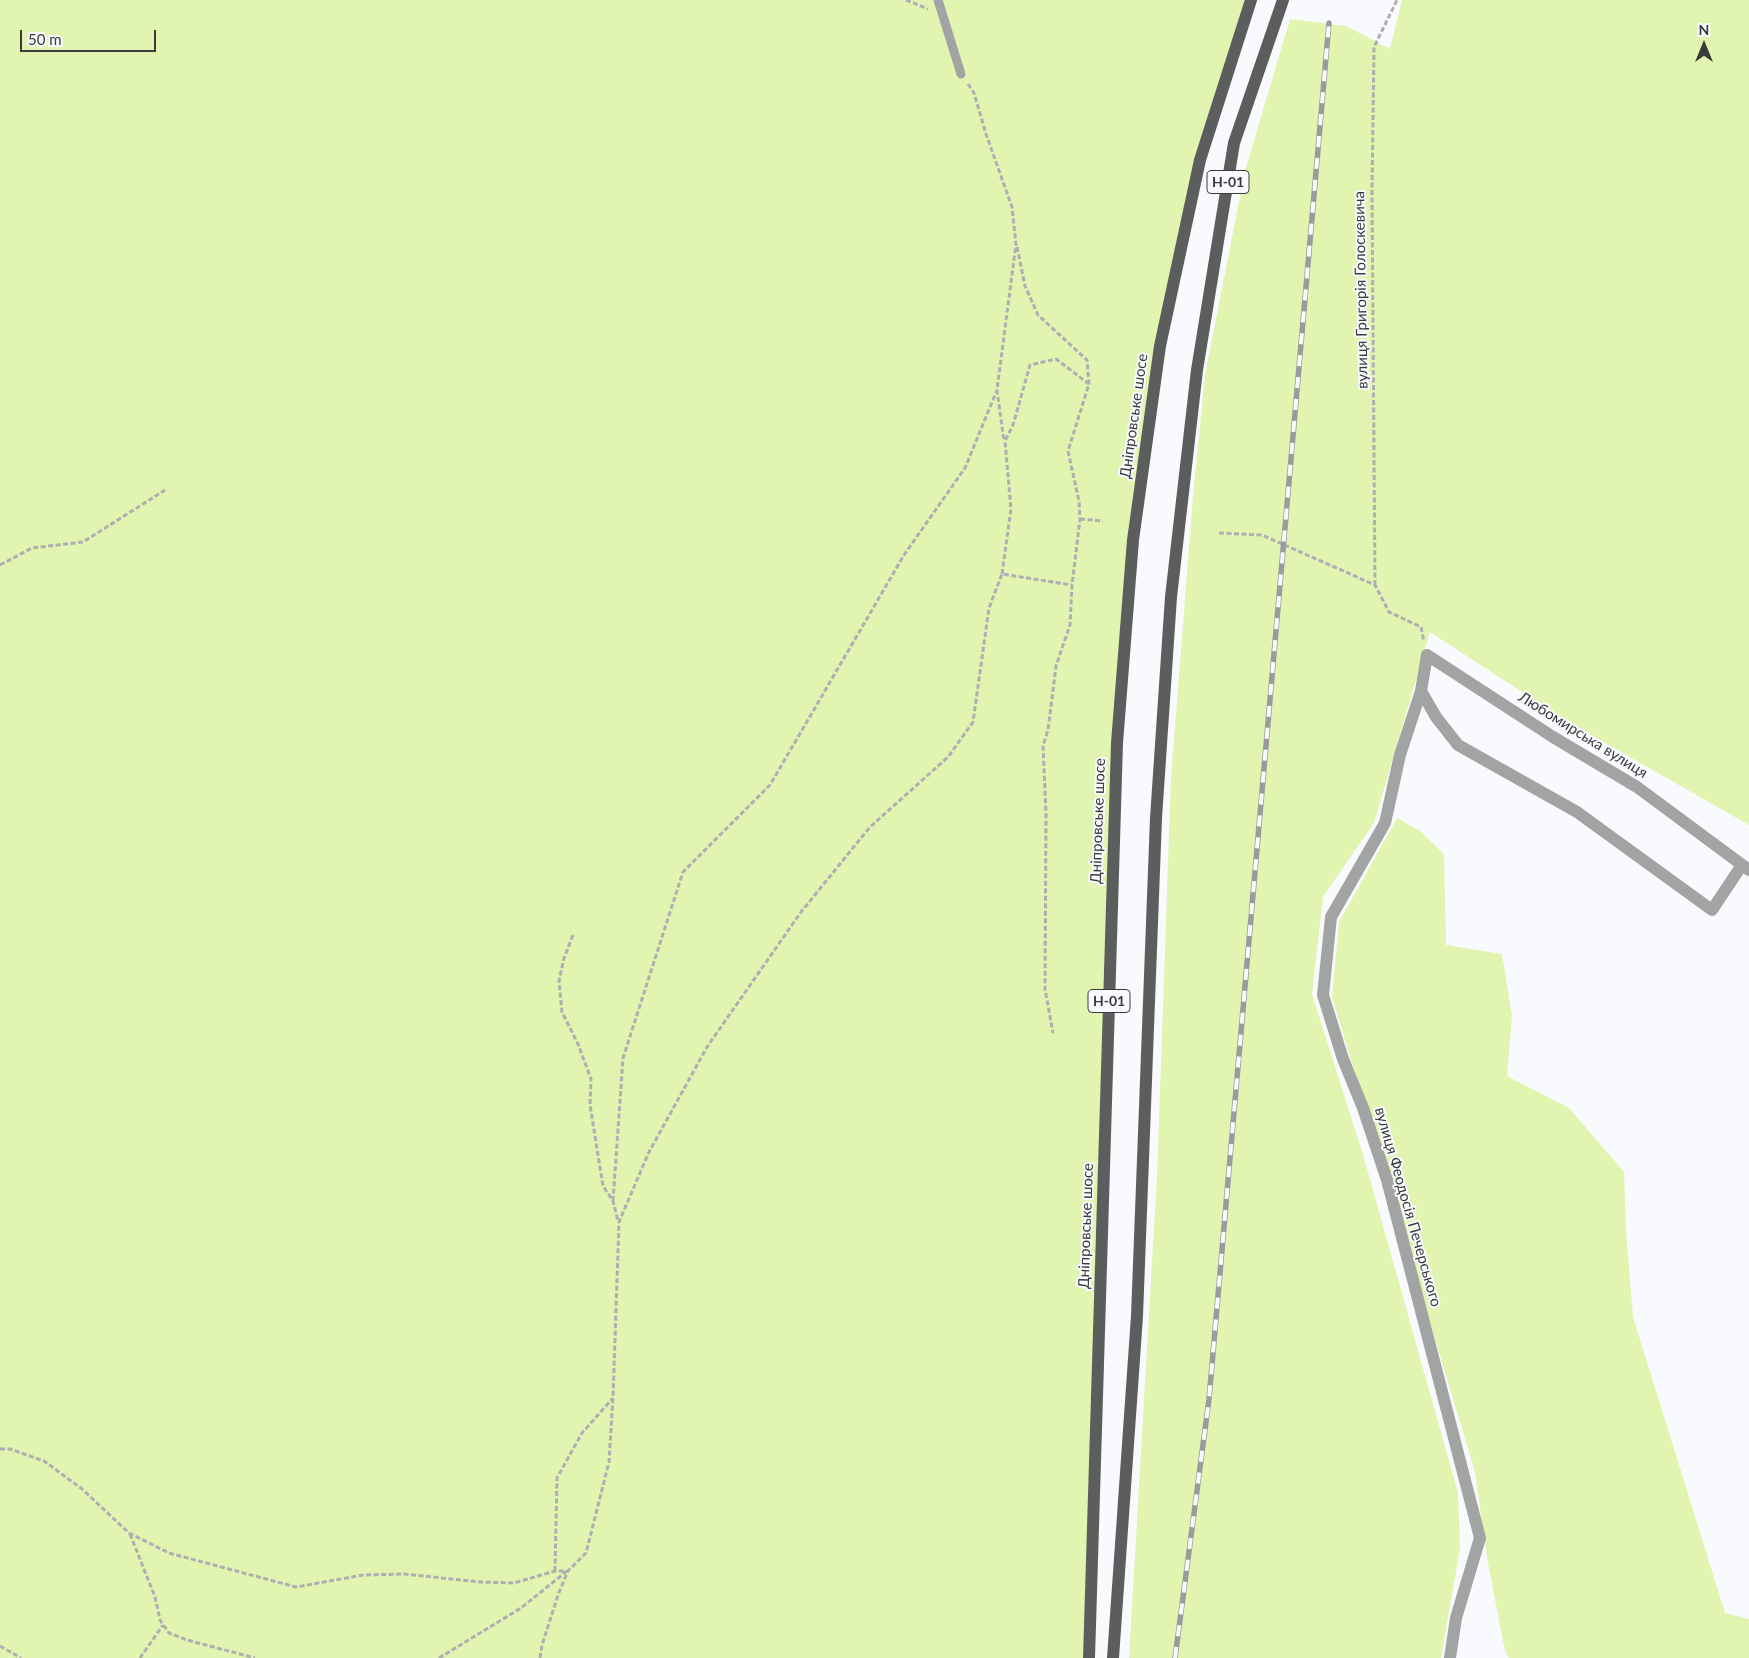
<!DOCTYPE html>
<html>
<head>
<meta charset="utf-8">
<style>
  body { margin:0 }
  #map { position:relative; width:1749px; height:1658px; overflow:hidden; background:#f9fafe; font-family:Lato,sans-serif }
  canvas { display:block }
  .north { position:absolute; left:1679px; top:20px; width:50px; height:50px; -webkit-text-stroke:4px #f9fafe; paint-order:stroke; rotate:0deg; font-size:14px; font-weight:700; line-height:20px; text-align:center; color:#3a3a3c }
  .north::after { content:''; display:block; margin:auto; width:18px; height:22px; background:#3a3a3c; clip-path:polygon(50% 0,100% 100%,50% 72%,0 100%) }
  .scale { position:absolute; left:20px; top:30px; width:136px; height:22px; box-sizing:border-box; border:2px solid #3a3a3c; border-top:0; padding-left:6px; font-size:15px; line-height:18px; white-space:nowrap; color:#3a3a3c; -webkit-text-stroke:4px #f9fafe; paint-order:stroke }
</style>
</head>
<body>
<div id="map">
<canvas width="1749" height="1658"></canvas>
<div class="north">N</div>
<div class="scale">50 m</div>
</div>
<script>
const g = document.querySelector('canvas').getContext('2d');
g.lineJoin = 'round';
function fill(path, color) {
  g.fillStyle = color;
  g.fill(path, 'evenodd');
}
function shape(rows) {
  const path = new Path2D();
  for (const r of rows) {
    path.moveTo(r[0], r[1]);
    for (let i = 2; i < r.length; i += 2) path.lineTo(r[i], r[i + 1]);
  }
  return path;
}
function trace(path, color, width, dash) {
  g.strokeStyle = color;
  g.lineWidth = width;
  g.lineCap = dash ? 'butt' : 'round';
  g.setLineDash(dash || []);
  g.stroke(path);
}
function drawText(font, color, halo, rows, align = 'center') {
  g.font = font + ' Lato,sans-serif';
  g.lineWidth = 4;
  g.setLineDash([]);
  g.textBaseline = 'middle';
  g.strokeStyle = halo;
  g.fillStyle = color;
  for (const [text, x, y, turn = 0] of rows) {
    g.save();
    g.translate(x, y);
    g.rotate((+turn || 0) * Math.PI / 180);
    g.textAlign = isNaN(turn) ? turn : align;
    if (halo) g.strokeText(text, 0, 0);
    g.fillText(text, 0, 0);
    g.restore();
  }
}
fill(shape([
  [0,0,1254,0,1200,160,1157,345,1111,743,1089,1658,0,1658],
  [1402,0,1749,0,1749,825,1565,720,1430,632,1374,823,1323,897,1312,994,1364,1158,1458,1493,1460,1548,1441,1658,1129,1658,1157,1176,1171,778,1193,496,1205,375,1245,171,1290,19,1346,26,1390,49],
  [1397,818,1420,831,1444,854,1446,945,1502,954,1512,1016,1507,1076,1569,1108,1624,1172,1626,1232,1633,1317,1725,1613,1749,1619,1749,1658,1509,1658,1505,1651,1487,1558,1475,1472,1332,997,1339,922]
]), '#e1f4b0');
trace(shape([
  [906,0,928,9],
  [968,84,974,93,986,134,1012,207,1016,244,997,390,1004,441],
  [1017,247,1025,286,1038,315,1087,360,1089,384],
  [1080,519,1103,521],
  [1219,533,1262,535,1375,585,1389,612,1421,627,1424,642],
  [0,565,32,548,83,542,165,490],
  [1002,574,1011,509,1005,441,1013,425,1030,365,1056,359,1089,384,1068,451,1079,501,1080,519,1072,585,1070,625,1056,666,1048,730,1043,746,1046,814,1045,989,1053,1033],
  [1375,585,1372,191,1374,47,1397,0],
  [573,935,564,958,559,981,562,1012,578,1044,591,1079,590,1105,603,1186,613,1201,618,1221],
  [613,1201,623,1058,683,872,770,785,904,555,965,468,997,390],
  [0,1449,10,1449,44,1461,82,1489,129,1533,169,1553,296,1587,363,1575,404,1574,480,1582,514,1583,555,1571,568,1571],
  [130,1534,155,1597,160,1620,169,1633,187,1640,255,1658],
  [555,1571,557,1478,582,1433,613,1398],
  [0,1646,21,1658],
  [140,1658,163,1625],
  [439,1658,521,1608,567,1571],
  [540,1658,542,1645,558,1595,568,1571,586,1553,609,1462,613,1397,619,1222,649,1152,707,1047,801,912,870,827,948,757,973,722,989,608,1002,574,1072,585]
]), '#aeafb2', 3, [5, 2.5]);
trace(shape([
  [938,0,961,74]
]), '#a2a4a3', 9);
trace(shape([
  [1421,691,1436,717,1458,745,1577,812,1712,910,1742,865],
  [1450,1658,1456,1618,1480,1538,1387,1180,1363,1108,1343,1059,1323,995,1331,917,1385,823,1400,755,1421,691,1427,655,1553,737,1637,787,1749,870]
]), '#a2a4a3', 12);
trace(shape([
  [1089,1658,1117,743,1133,540,1160,346,1200,160,1251,0],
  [1113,1658,1137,1316,1156,818,1171,597,1197,370,1234,143,1283,0]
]), '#5b5e5d', 12);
const rail = shape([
  [1175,1658,1209,1399,1329,23]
]);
trace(rail, '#9a9b9e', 5.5);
trace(rail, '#f9fafe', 4, [11]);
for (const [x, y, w] of [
  [1228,182,42],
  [1109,1001,42]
]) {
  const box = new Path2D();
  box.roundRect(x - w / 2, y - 11.5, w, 23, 4);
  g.fillStyle = '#f9fafe';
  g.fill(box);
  trace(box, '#3a3a3c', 1);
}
drawText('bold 14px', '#3a3a3c', null, [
  ["Н-01",1228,182],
  ["Н-01",1109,1001]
]);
drawText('15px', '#3a3a3c', '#f9fafe', [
  ["вулиця Григорія Голоскевича",1361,290,-91],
  ["Дніпровське шосе",1134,416,-82],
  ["Любомирська вулиця",1583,735,32],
  ["Дніпровське шосе",1098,821,-88],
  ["вулиця Феодосія Печерського",1408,1207,74],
  ["Дніпровське шосе",1086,1226,-88]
]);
</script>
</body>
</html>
